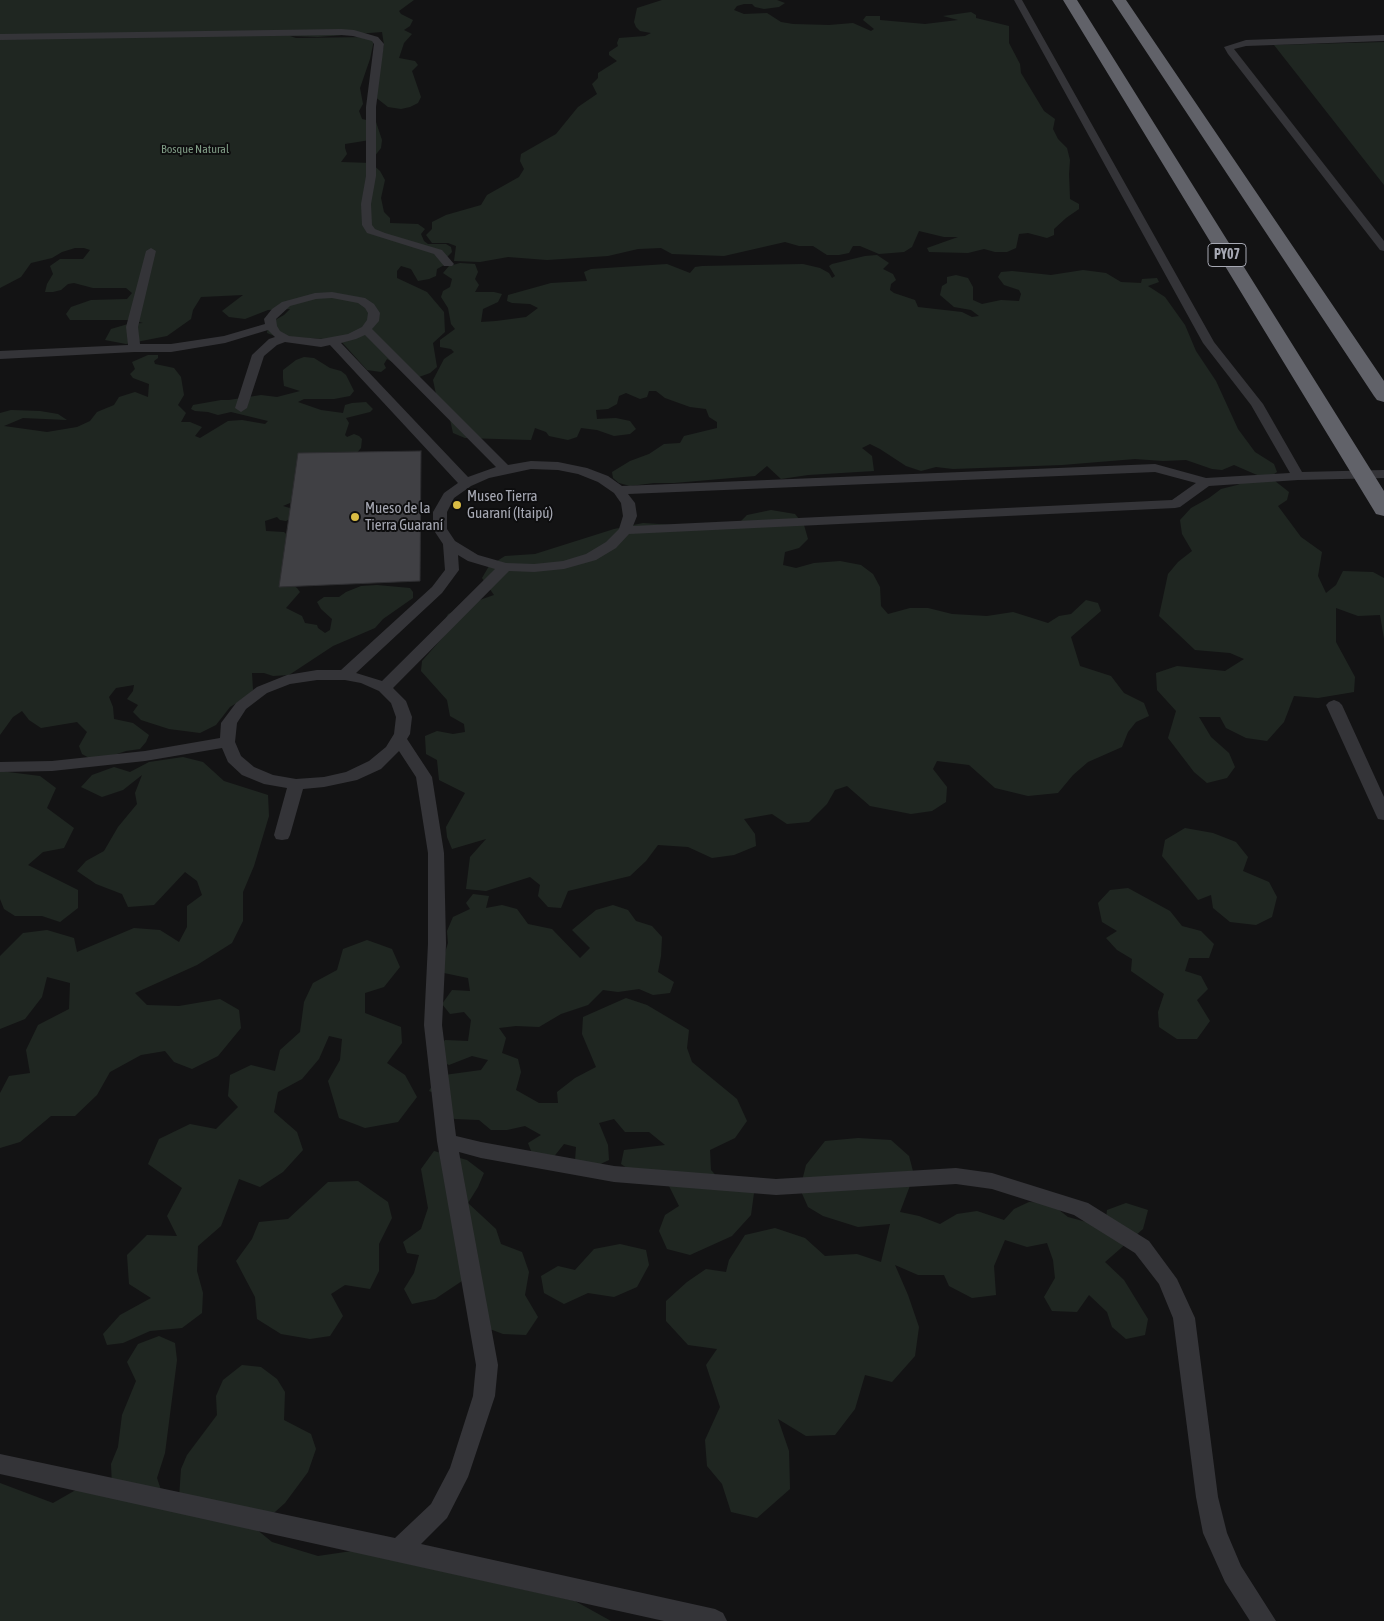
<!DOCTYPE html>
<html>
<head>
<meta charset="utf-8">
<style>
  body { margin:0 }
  canvas { display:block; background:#131314 }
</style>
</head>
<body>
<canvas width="1384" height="1621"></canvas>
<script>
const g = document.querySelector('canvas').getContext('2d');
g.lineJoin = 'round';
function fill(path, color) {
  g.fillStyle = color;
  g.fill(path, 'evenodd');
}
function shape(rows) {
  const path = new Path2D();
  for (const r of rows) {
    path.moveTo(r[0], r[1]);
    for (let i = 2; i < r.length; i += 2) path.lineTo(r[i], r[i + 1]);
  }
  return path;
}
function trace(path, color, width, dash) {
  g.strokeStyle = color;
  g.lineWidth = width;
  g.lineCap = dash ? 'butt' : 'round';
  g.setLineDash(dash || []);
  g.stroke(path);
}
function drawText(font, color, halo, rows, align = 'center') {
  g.font = font + ' "Asap Condensed",sans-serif';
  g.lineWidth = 4;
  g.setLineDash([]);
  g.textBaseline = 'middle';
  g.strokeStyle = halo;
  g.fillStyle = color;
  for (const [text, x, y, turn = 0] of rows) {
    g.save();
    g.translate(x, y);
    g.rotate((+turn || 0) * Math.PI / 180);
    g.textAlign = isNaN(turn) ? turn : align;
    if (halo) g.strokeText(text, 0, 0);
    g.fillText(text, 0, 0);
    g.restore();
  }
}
fill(shape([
  [0,0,414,0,399,11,401,14,413,20,410,26,404,30,412,34,404,43,399,58,415,61,418,65,412,71,421,97,418,103,410,107,401,109,388,107,374,96,384,45,382,32,318,37,290,36,296,38,371,37,374,40,370,59,360,88,363,104,359,111,362,119,376,122,382,140,381,148,374,157,370,140,345,144,345,148,347,154,341,162,371,163,380,171,385,180,381,198,384,212,390,218,390,223,418,224,425,229,421,234,424,241,428,244,446,244,451,247,452,252,447,257,446,264,437,269,436,276,429,279,418,281,411,269,401,266,397,271,397,278,427,292,444,312,445,332,433,343,437,367,430,373,419,377,387,359,384,364,386,368,381,372,367,370,340,340,275,336,267,333,268,324,284,315,290,309,268,310,245,319,229,317,222,311,243,295,201,297,193,310,191,319,167,336,126,344,105,340,111,329,128,324,143,323,132,320,70,320,66,314,71,307,91,300,127,299,132,293,126,288,93,288,74,283,68,284,61,290,53,292,45,292,47,284,53,274,50,266,60,259,83,259,90,250,84,248,75,248,62,252,52,258,31,263,21,277,0,288],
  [662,0,777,0,785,3,779,7,764,9,755,7,752,4,744,4,737,6,734,10,744,14,767,13,781,22,793,24,829,25,853,23,871,31,874,29,863,20,866,16,880,16,880,20,925,24,958,20,943,16,971,12,976,15,976,18,1009,26,1009,43,1020,64,1021,73,1044,111,1055,119,1053,129,1058,139,1067,148,1070,160,1069,174,1070,199,1079,204,1079,209,1066,218,1054,229,1054,235,1047,238,1028,233,1019,234,1016,248,1007,252,995,252,984,249,968,253,929,252,927,248,958,237,944,237,919,231,912,247,904,252,879,254,860,246,853,246,849,253,839,255,827,255,813,246,799,246,785,242,724,256,672,254,661,248,638,249,608,256,547,260,508,257,480,262,454,261,456,246,448,243,432,243,426,235,432,229,432,222,446,215,481,205,487,195,519,177,524,169,520,161,521,154,556,134,578,107,597,94,592,84,598,78,598,73,617,61,609,55,609,52,618,46,617,43,619,38,645,36,651,33,640,31,636,27,634,22,637,8],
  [1384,42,1384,185,1274,45],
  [877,255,889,263,883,269,893,274,896,280,891,284,890,290,894,293,915,300,918,307,962,312,972,317,979,316,971,310,954,307,940,295,942,286,947,283,947,277,956,275,968,278,973,287,973,300,982,304,1001,300,1019,301,1021,294,1019,290,1004,285,998,277,1001,272,1012,271,1051,275,1083,270,1106,273,1121,282,1141,283,1142,279,1157,278,1159,282,1148,286,1165,297,1185,325,1196,351,1216,381,1238,429,1255,452,1274,464,1277,472,1271,476,1257,475,1234,465,1222,470,1212,469,1186,460,1163,461,1135,459,1062,465,953,469,936,467,921,471,906,466,880,449,870,444,862,448,872,456,874,471,808,475,781,479,767,466,755,476,674,483,654,483,630,486,619,483,613,478,612,472,630,461,649,454,664,444,680,443,684,436,717,428,717,422,709,417,706,409,690,407,665,398,656,391,649,391,647,397,640,399,626,393,619,396,617,404,608,409,596,410,597,419,616,418,630,421,636,429,630,434,614,436,597,430,581,428,577,437,568,440,549,436,546,432,535,428,531,440,465,438,453,433,447,406,436,394,433,380,444,359,454,352,451,349,440,347,440,340,455,329,451,324,448,308,441,297,443,291,450,287,452,279,443,273,449,266,460,263,475,264,478,272,475,279,479,285,475,292,494,292,502,294,498,302,483,309,481,322,496,321,526,317,538,308,530,304,512,303,507,301,508,295,551,283,587,281,584,272,591,269,667,264,690,273,695,267,702,266,803,264,820,268,829,273,832,278,835,276,829,266,832,264,865,256],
  [148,355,158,355,158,358,154,361,155,364,174,368,181,377,184,395,178,405,186,413,181,422,190,422,202,427,195,436,200,438,228,421,242,420,265,424,268,421,231,412,218,415,208,412,195,411,191,409,193,405,221,400,229,400,261,395,277,397,300,391,284,386,283,378,283,370,296,360,304,357,314,358,330,368,341,371,346,375,354,391,350,396,334,399,304,399,298,402,321,410,343,413,345,405,352,403,366,402,373,409,370,412,346,418,349,423,345,435,347,437,354,434,359,436,362,439,361,448,355,455,297,500,283,506,293,509,294,517,286,521,280,520,277,517,265,521,266,531,284,532,298,545,289,582,297,588,300,592,286,608,302,616,305,623,317,625,318,628,325,633,330,630,332,619,321,609,317,602,324,597,339,597,346,592,361,586,377,585,410,588,413,592,413,598,383,619,375,628,333,646,289,675,273,676,264,673,252,673,253,690,245,698,230,707,216,725,200,733,169,729,141,720,133,712,138,705,127,699,133,691,134,685,116,688,109,697,113,707,114,719,133,723,149,735,146,742,140,749,126,751,108,757,91,759,82,754,79,746,87,732,77,722,41,728,29,720,22,711,13,717,0,735,0,413,11,410,40,411,58,414,67,420,23,418,4,426,47,432,77,427,90,421,97,412,114,405,119,397,135,392,148,397,149,384,133,378,130,374,135,369,132,362],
  [1255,477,1275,481,1289,492,1287,500,1278,506,1301,537,1322,552,1318,576,1326,593,1336,585,1343,571,1373,572,1384,578,1384,639,1380,615,1358,616,1336,608,1336,642,1355,677,1354,692,1318,698,1294,696,1284,722,1267,741,1246,738,1226,728,1220,717,1199,717,1211,737,1229,753,1235,767,1227,778,1207,783,1194,772,1168,738,1176,711,1157,690,1156,673,1177,666,1225,671,1244,659,1230,653,1195,650,1159,616,1168,574,1178,562,1192,551,1182,534,1180,520,1191,508,1209,498,1221,489,1237,485],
  [771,510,795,514,804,525,808,539,799,548,785,552,783,565,796,568,814,563,840,561,861,565,873,574,880,587,881,606,888,614,910,608,928,608,952,614,987,616,1013,612,1048,623,1059,616,1071,614,1086,600,1098,603,1101,611,1071,637,1080,666,1111,676,1124,693,1144,703,1149,716,1136,722,1128,732,1122,747,1088,762,1073,775,1058,793,1028,796,995,788,969,765,937,761,933,769,947,787,946,802,932,811,911,814,870,806,847,786,835,790,827,804,809,822,787,824,772,814,744,819,755,834,756,846,734,855,712,858,688,847,658,845,646,861,630,876,568,891,561,908,548,907,538,896,540,885,530,877,486,891,466,889,470,857,486,839,452,849,447,837,446,827,465,793,439,780,437,760,426,754,425,736,437,731,453,734,465,732,464,724,450,716,447,700,421,671,422,661,445,635,442,626,448,614,474,602,494,595,482,578,489,566,505,556,535,554,614,529,643,523,723,528,740,522,747,515],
  [183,757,203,762,224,781,268,795,269,816,254,866,243,892,243,921,232,943,197,965,135,993,147,1005,179,1006,220,999,239,1010,241,1028,218,1056,192,1069,174,1062,165,1051,141,1055,110,1072,97,1095,75,1116,51,1116,20,1142,0,1148,0,1093,9,1076,30,1073,26,1050,38,1025,69,1009,70,983,47,977,42,997,25,1019,0,1029,0,956,23,933,47,930,74,938,77,952,134,928,160,930,179,942,187,927,187,906,202,895,197,881,185,872,154,905,128,907,122,894,96,884,77,871,86,861,104,851,118,827,137,804,135,793,142,775,123,790,102,797,81,787,92,775,114,767,130,772,149,762],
  [0,771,40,776,56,788,47,808,74,828,64,848,43,852,28,865,78,890,78,908,60,922,42,916,15,916,4,909,0,899],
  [1185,828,1213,833,1236,842,1248,857,1243,871,1269,882,1277,897,1272,917,1256,925,1230,922,1213,908,1211,895,1198,900,1162,856,1165,840],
  [1128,888,1170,911,1182,926,1201,931,1214,944,1209,958,1189,958,1185,971,1201,976,1208,989,1197,1000,1210,1021,1197,1039,1177,1039,1159,1027,1158,1012,1164,994,1131,971,1132,959,1117,950,1106,938,1117,931,1102,922,1098,903,1110,890],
  [473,894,489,896,486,908,502,905,517,909,528,924,552,929,580,958,590,948,572,930,596,910,613,905,628,910,636,921,652,926,662,937,661,956,658,972,674,982,670,993,653,995,639,989,618,992,603,990,588,1005,561,1014,539,1027,516,1026,499,1028,506,1038,502,1053,518,1059,521,1072,516,1090,539,1103,558,1103,557,1092,575,1078,596,1067,582,1034,583,1017,626,998,647,1005,689,1030,687,1048,692,1062,737,1099,747,1121,735,1138,710,1150,711,1170,723,1183,754,1193,751,1215,732,1236,690,1255,667,1249,659,1231,665,1215,679,1206,669,1186,639,1176,621,1164,624,1150,665,1145,649,1132,625,1132,614,1119,599,1123,608,1145,609,1160,594,1167,575,1161,576,1147,564,1144,552,1159,533,1156,528,1143,541,1135,525,1126,507,1130,491,1130,479,1120,455,1119,440,1113,441,1096,429,1091,437,1076,481,1070,488,1060,472,1056,449,1065,431,1057,445,1040,468,1041,471,1020,464,1012,450,1014,442,1004,452,990,470,991,468,978,444,973,443,959,448,943,447,931,453,917,470,909,466,903],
  [367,940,392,949,400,967,384,987,365,993,365,1013,401,1027,402,1043,387,1063,405,1075,417,1097,398,1122,365,1128,339,1118,328,1081,340,1060,342,1039,329,1036,319,1059,302,1079,278,1092,274,1112,297,1132,303,1150,283,1172,260,1187,239,1179,221,1226,198,1246,197,1271,203,1293,202,1313,182,1328,150,1331,123,1343,107,1345,103,1334,120,1315,151,1298,129,1284,127,1255,147,1235,177,1236,167,1216,182,1188,148,1164,159,1139,190,1124,216,1129,238,1107,228,1096,230,1075,251,1065,275,1071,280,1050,300,1032,304,1002,313,983,337,970,343,949],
  [858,1138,891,1140,909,1156,914,1175,900,1212,919,1216,940,1224,957,1214,977,1211,1004,1220,1014,1209,1029,1202,1050,1203,1068,1217,1105,1227,1107,1210,1126,1203,1148,1210,1143,1229,1105,1262,1124,1280,1148,1319,1145,1335,1126,1339,1112,1327,1107,1312,1089,1295,1077,1312,1052,1311,1044,1297,1055,1278,1053,1260,1047,1243,1027,1247,1005,1240,994,1266,996,1295,972,1298,949,1286,944,1275,918,1275,895,1265,908,1295,919,1327,915,1356,892,1382,865,1375,855,1409,835,1435,806,1436,778,1419,789,1451,790,1489,757,1518,731,1512,722,1484,707,1466,705,1440,720,1407,706,1365,717,1349,688,1345,666,1321,666,1301,687,1282,706,1269,726,1272,729,1260,745,1235,775,1228,805,1238,825,1256,857,1254,881,1262,890,1224,858,1227,823,1216,808,1207,800,1189,806,1165,825,1141],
  [434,1151,467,1160,484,1173,478,1187,468,1203,496,1229,501,1244,522,1252,529,1272,525,1295,538,1317,526,1335,503,1334,482,1326,462,1281,435,1299,412,1304,404,1289,414,1273,419,1255,407,1253,403,1242,421,1229,428,1208,421,1169],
  [358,1181,388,1202,392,1218,379,1244,379,1271,370,1289,345,1285,331,1294,343,1316,330,1336,310,1339,281,1334,257,1319,255,1297,236,1261,252,1239,259,1222,288,1219,328,1182],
  [620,1244,646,1250,649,1265,637,1287,614,1297,588,1293,564,1304,544,1293,541,1276,558,1266,575,1270,594,1249],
  [159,1336,175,1343,177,1360,165,1453,157,1478,164,1499,179,1498,181,1469,187,1455,217,1415,216,1396,223,1380,242,1365,261,1367,277,1379,285,1392,284,1420,311,1434,316,1449,308,1472,285,1503,256,1529,272,1542,318,1556,352,1551,575,1601,611,1621,0,1621,0,1483,53,1503,81,1487,112,1486,111,1464,118,1447,122,1415,136,1381,127,1362,138,1344]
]), '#1f2621');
const building = shape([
  [421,451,420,581,279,587,298,453,421,451]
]);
fill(building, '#404044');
trace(building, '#2d2d30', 1);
fill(shape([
  [1014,0,1022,0,1214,342,1263,404,1302,472,1384,470,1384,478,1298,480,1209,486,1180,507,1175,508,629,534,616,548,596,560,564,569,534,572,509,571,393,688,406,701,412,717,410,734,407,739,432,777,444,853,446,944,442,1025,456,1136,481,1142,614,1166,776,1179,956,1168,992,1173,1088,1203,1149,1241,1177,1279,1195,1318,1218,1497,1227,1533,1241,1566,1276,1621,1250,1621,1225,1582,1203,1533,1196,1497,1173,1318,1159,1284,1135,1253,1074,1215,992,1189,956,1184,776,1195,614,1182,481,1158,459,1152,498,1365,495,1396,468,1477,447,1518,421,1544,715,1609,723,1613,727,1621,664,1621,0,1474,0,1454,395,1538,431,1504,450,1468,473,1396,476,1365,437,1141,424,1025,428,944,428,853,416,777,399,751,381,769,357,780,324,787,303,789,290,835,288,839,282,840,276,839,274,835,287,788,264,784,242,775,228,762,222,748,145,761,52,771,0,772,0,762,52,761,145,751,220,738,221,723,236,703,257,687,287,675,317,670,341,670,432,587,445,570,443,544,433,529,433,512,444,493,458,483,330,345,321,347,285,342,277,345,264,356,247,408,241,412,235,408,252,355,269,339,275,337,268,330,225,343,171,352,134,352,0,359,0,351,128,345,126,327,146,251,151,248,156,251,138,327,140,344,171,344,224,336,265,324,264,319,272,309,282,302,315,293,332,292,365,298,374,304,380,313,379,321,372,329,508,465,531,461,558,462,587,468,608,476,622,486,1155,464,1206,478,1290,473,1251,405,1203,343,1014,0],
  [332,298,358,303,365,308,368,313,367,320,362,327,348,334,321,339,289,336,280,331,277,326,276,319,290,306,316,299,332,298],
  [365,335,496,467,468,477,341,343,356,339,365,335],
  [531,469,558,470,578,474,598,482,614,493,621,503,623,516,619,529,606,542,586,554,563,561,534,564,506,563,478,555,455,541,447,529,447,512,454,498,471,486,489,478,531,469],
  [1155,472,1196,483,1172,500,633,526,637,516,635,503,628,494,1155,472],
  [458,555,468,561,495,569,382,681,356,673,442,593,459,570,458,555],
  [317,680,345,680,361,683,379,691,391,703,396,717,394,734,386,747,369,761,346,772,324,777,296,779,273,775,254,767,241,756,235,742,237,723,246,709,267,693,290,684,317,680],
  [341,29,354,30,378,37,384,44,376,107,376,176,371,204,372,225,375,229,385,233,442,250,454,264,452,266,444,266,434,254,367,233,362,225,361,204,366,176,366,107,374,44,372,41,353,36,341,35,0,40,0,34,341,29],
  [1384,35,1384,41,1246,46,1234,49,1384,241,1384,251,1380,250,1228,54,1224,47,1246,40,1384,35],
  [1334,700,1339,702,1342,705,1384,797,1384,820,1378,819,1376,815,1326,705,1329,702,1334,700]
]), '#343438');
fill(shape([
  [1063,0,1077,0,1384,491,1384,516,1376,514,1373,509,1063,0],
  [1112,0,1126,0,1384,381,1384,402,1377,400,1374,396,1112,0]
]), '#616269');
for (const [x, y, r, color] of [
  [457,505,5,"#dabc44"],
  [355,517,5,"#dabc44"]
]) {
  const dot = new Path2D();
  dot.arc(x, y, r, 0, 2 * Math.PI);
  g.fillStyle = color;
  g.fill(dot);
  trace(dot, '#0e0e0f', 2);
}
drawText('12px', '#7f9b85', '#0e0e0f', [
  ["Bosque Natural",195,149]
]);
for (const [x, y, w] of [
  [1227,255,38]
]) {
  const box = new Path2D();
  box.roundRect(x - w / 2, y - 11.5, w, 23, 4);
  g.fillStyle = '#0e0e0f';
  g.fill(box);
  trace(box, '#a6a8b3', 1);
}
drawText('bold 14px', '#a6a8b3', null, [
  ["PY07",1227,255]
]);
drawText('15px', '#a6a8b3', '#0e0e0f', [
  ["Museo Tierra",467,496],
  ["Guaraní (Itaipú)",467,513],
  ["Mueso de la",365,508],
  ["Tierra Guaraní",365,525]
], 'left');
</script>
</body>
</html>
